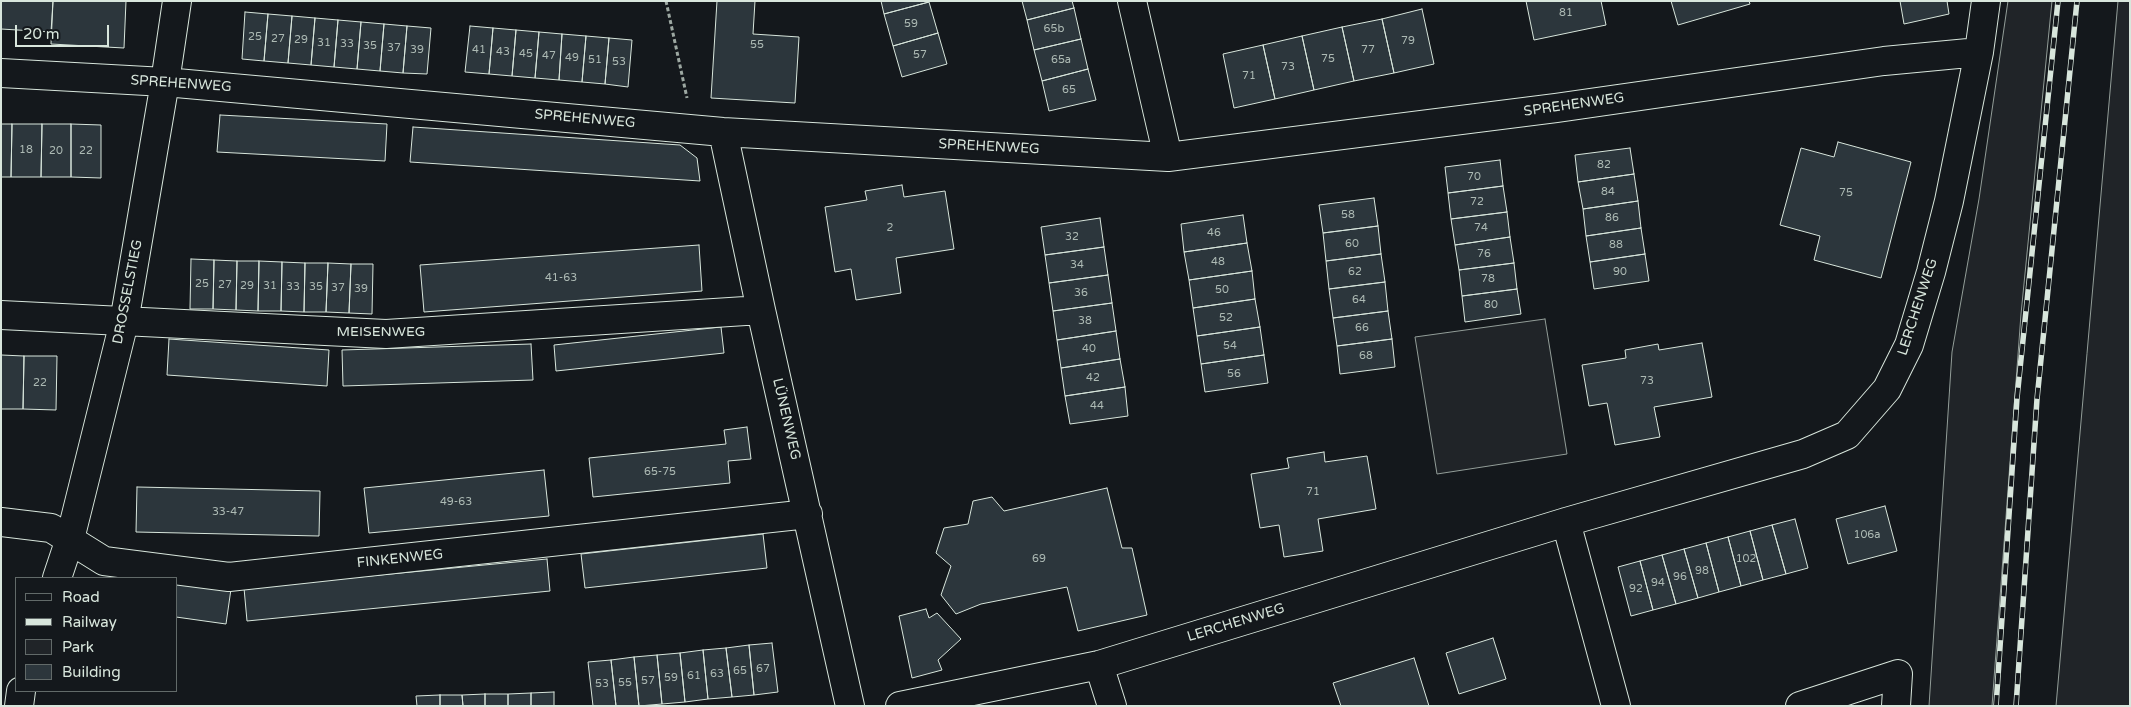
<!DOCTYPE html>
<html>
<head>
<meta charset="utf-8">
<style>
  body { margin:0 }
  #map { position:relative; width:2131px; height:707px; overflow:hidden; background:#14181c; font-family:"Varela Round",sans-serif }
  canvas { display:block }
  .frame { position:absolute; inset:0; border:2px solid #d8e6dc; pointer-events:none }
  .legend { position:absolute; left:15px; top:577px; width:162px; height:115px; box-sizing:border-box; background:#14181c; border:1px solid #626a69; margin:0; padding:6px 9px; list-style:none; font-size:15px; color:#d8e6dc }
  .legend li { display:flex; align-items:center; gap:10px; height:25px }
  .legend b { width:25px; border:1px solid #626a69 }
  .scale { position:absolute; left:15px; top:25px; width:94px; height:22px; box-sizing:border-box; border:2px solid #d8e6dc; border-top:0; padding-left:6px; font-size:15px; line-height:18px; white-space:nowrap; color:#d8e6dc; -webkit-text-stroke:4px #14181c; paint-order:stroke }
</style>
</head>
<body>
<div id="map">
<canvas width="2131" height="707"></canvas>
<div class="frame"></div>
<ul class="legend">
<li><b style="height:6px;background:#14181c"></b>Road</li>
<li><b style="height:6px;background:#d8e6dc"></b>Railway</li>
<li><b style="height:14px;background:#202428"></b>Park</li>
<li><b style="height:14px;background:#2c363c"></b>Building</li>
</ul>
<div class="scale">20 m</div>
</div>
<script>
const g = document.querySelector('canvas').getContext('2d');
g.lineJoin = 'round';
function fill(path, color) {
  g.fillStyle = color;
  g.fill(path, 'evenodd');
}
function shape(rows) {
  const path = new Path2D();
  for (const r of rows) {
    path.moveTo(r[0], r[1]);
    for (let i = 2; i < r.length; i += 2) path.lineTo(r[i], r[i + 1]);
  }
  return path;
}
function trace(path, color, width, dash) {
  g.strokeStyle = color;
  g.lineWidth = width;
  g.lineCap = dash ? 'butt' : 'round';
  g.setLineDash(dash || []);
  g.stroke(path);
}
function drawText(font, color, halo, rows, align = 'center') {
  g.font = font + ' "Varela Round",sans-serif';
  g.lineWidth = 4;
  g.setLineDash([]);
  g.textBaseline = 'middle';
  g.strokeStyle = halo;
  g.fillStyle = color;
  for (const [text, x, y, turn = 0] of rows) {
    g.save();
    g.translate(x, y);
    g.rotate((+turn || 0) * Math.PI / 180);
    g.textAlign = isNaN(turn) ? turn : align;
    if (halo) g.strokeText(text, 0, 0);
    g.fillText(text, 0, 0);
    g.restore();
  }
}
const green = shape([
  [2008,1,2052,1,2021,314,1992,706,1929,706,1952,352,1979,199,2008,1],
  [2118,1,2130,1,2130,706,2056,706,2118,1],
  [1545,319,1567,454,1437,474,1415,337,1545,319]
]);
fill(green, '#202428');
trace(green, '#939e99', 1);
const building = shape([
  [1,1,53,1,51,32,1,29,1,1],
  [53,1,126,1,124,48,51,44,53,1],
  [717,1,755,1,753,34,799,37,795,103,711,98,717,1],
  [881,1,929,1,929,2,884,14,881,1],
  [1022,1,1072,1,1074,8,1027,20,1022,1],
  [1526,1,1601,1,1606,25,1534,40,1526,1],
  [1671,1,1749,1,1750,4,1678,25,1671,1],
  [1900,1,1947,1,1949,14,1904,24,1900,1],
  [929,2,938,33,893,46,884,14,929,2],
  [1074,8,1081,39,1034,50,1027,20,1074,8],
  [1422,9,1434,64,1394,73,1382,19,1422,9],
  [245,12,268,14,264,61,242,59,245,12],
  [268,14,292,16,288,63,264,61,268,14],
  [292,16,315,18,311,65,288,63,292,16],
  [315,18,338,20,334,67,311,65,315,18],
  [1382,19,1394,73,1354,81,1342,27,1382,19],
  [338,20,361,22,357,69,334,67,338,20],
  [361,22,384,24,380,71,357,69,361,22],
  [384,24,407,26,403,73,380,71,384,24],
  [407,26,431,28,427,74,403,73,407,26],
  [470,26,493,28,489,74,465,72,470,26],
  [1342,27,1354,81,1314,90,1302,36,1342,27],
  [493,28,516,30,512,76,489,74,493,28],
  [516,30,539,32,535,78,512,76,516,30],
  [539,32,562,34,559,80,535,78,539,32],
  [938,33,947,64,902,77,893,46,938,33],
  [562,34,586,36,582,82,559,80,562,34],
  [586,36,609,38,605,84,582,82,586,36],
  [1302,36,1314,90,1275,99,1263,45,1302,36],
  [609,38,632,40,628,87,605,84,609,38],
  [1081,39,1088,69,1042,81,1034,50,1081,39],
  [1263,45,1275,99,1234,108,1223,54,1263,45],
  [1088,69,1096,100,1049,111,1042,81,1088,69],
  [220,115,387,124,385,161,217,152,220,115],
  [1,124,12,124,11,177,1,177,1,124],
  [12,124,42,124,41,177,11,177,12,124],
  [42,124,71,124,71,177,41,177,42,124],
  [71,124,101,125,101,178,71,177,71,124],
  [413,127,680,145,697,158,700,181,410,162,413,127],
  [1838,142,1911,162,1881,278,1814,260,1820,236,1780,225,1801,148,1834,157,1838,142],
  [1630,148,1634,174,1578,182,1575,155,1630,148],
  [1500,160,1503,186,1448,193,1445,167,1500,160],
  [1634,174,1638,201,1583,209,1578,182,1634,174],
  [902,185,904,197,945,191,954,249,896,258,901,293,856,300,851,269,835,272,825,207,867,200,865,191,902,185],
  [1503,186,1507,212,1451,219,1448,193,1503,186],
  [1374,198,1378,226,1323,233,1319,205,1374,198],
  [1638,201,1641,228,1586,236,1583,209,1638,201],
  [1507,212,1510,237,1455,245,1451,219,1507,212],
  [1243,215,1247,243,1184,252,1181,224,1243,215],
  [1100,218,1104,247,1045,255,1041,227,1100,218],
  [1378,226,1381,254,1326,261,1323,233,1378,226],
  [1641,228,1645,254,1590,262,1586,236,1641,228],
  [1510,237,1514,263,1459,270,1455,245,1510,237],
  [1247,243,1252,271,1189,280,1184,252,1247,243],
  [699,245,702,291,424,312,420,265,699,245],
  [1104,247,1108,275,1049,283,1045,255,1104,247],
  [1381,254,1385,282,1329,289,1326,261,1381,254],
  [1645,254,1649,281,1594,289,1590,262,1645,254],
  [191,259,214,260,213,309,190,309,191,259],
  [214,260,237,261,236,310,213,309,214,260],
  [237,261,259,261,258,311,236,310,237,261],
  [259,261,282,262,281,311,258,311,259,261],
  [282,262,305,263,304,312,281,311,282,262],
  [305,263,328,263,326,312,304,312,305,263],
  [328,263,351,264,349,313,326,312,328,263],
  [1514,263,1517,289,1462,296,1459,270,1514,263],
  [351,264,373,264,372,314,349,313,351,264],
  [1252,271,1255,299,1193,308,1189,280,1252,271],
  [1108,275,1112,303,1053,311,1049,283,1108,275],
  [1385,282,1388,311,1333,318,1329,289,1385,282],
  [1517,289,1521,314,1465,322,1462,296,1517,289],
  [1255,299,1260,327,1197,336,1193,308,1255,299],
  [1112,303,1116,331,1057,340,1053,311,1112,303],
  [1388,311,1392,339,1337,346,1333,318,1388,311],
  [721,327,724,353,556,371,554,345,721,327],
  [1260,327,1264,355,1201,364,1197,336,1260,327],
  [1116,331,1120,359,1061,368,1057,340,1116,331],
  [169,339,329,350,327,386,167,375,169,339],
  [1392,339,1395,367,1340,374,1337,346,1392,339],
  [1702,343,1712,397,1654,407,1660,437,1615,445,1607,403,1589,406,1582,365,1626,358,1625,350,1658,344,1659,350,1702,343],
  [531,344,533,380,343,386,342,350,531,344],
  [1,355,24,356,23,409,1,409,1,355],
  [1264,355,1268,383,1205,392,1201,364,1264,355],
  [24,356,57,356,56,410,23,409,24,356],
  [1120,359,1125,387,1065,396,1061,368,1120,359],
  [1125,387,1128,416,1070,424,1065,396,1125,387],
  [747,427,751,459,728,461,730,483,593,497,589,458,726,444,724,430,747,427],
  [1324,452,1325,462,1367,456,1376,509,1318,519,1323,551,1284,557,1279,525,1260,528,1251,474,1289,468,1287,458,1324,452],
  [544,470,549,516,369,533,364,488,544,470],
  [137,487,320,491,319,536,136,532,137,487],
  [1107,488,1122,548,1132,548,1147,615,1078,631,1067,587,981,604,956,614,941,595,951,566,936,553,944,528,968,524,973,501,992,497,1004,511,1107,488],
  [1885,506,1897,551,1848,564,1836,519,1885,506],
  [1795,519,1808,568,1786,574,1772,525,1795,519],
  [1772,525,1786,574,1763,580,1750,531,1772,525],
  [1750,531,1763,580,1741,586,1728,537,1750,531],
  [763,534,767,568,585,588,581,554,763,534],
  [1728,537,1741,586,1719,592,1706,543,1728,537],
  [1706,543,1719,592,1698,598,1684,549,1706,543],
  [1684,549,1698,598,1676,604,1662,555,1684,549],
  [1662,555,1676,604,1653,610,1640,561,1662,555],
  [547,559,550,591,247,621,244,588,547,559],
  [1640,561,1653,610,1631,616,1618,567,1640,561],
  [176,581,231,589,226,624,176,617,176,581],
  [926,609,929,618,937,613,961,639,938,660,942,670,912,678,899,616,926,609],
  [1493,638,1506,679,1459,694,1446,653,1493,638],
  [772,643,778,692,754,695,749,645,772,643],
  [749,645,754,695,732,697,726,648,749,645],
  [726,648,732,697,708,699,703,650,726,648],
  [703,650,708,699,685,702,680,653,703,650],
  [680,653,685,702,662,704,657,655,680,653],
  [657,655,662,704,639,706,634,657,657,655],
  [634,657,639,706,616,706,611,660,634,657],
  [1414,658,1429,706,1341,706,1333,683,1414,658],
  [611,660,616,706,593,706,588,662,611,660],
  [554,692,554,706,531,706,531,693,554,692],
  [531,693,531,706,508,706,508,694,531,693],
  [485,694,508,694,508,706,485,706,485,694],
  [485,694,485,706,463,706,462,695,485,694],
  [440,695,440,706,417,706,416,696,440,695],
  [440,695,462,695,463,706,440,706,440,695]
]);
fill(building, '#2c363c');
trace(building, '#d8e6dc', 1);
const minor = shape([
  [1132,1,1168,157],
  [1,73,165,82,723,132,1168,157,1556,108,1884,61,1979,52],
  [723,132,761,310,850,706],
  [1,315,386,334,761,310],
  [1,522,51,528,104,561,229,577,808,514],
  [1566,522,1616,706],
  [57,578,70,539,124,322,165,82,177,1],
  [1099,665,1112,706],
  [19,706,21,691],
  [900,706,1099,665,1566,522,1803,454,1847,435,1887,389,1909,345,1931,272,1949,201,1979,52,1986,1],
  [1800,706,1898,674,1896,706]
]);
trace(minor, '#d8e6dc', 30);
trace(shape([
  [666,1,687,98]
]), '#9da8a2', 3, [4, 2.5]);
trace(minor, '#14181c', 28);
const rail = shape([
  [1996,706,2017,398,2058,1],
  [2016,706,2037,399,2077,1]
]);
trace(rail, '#d8e6dc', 5.5);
trace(rail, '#14181c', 4, [11]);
drawText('11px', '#adbab4', null, [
  ["81",1566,13],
  ["59",911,24],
  ["65b",1054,29],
  ["25",255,37],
  ["27",278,39],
  ["29",301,40],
  ["79",1408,41],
  ["31",324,43],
  ["33",347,44],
  ["55",757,45],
  ["35",370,46],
  ["37",394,48],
  ["39",417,50],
  ["41",479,50],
  ["77",1368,50],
  ["43",503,52],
  ["45",526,54],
  ["57",920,55],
  ["47",549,56],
  ["49",572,58],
  ["75",1328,59],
  ["51",595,60],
  ["65a",1061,60],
  ["53",619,62],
  ["73",1288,67],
  ["71",1249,76],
  ["65",1069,90],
  ["18",26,150],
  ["20",56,151],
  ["22",86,151],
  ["82",1604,165],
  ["70",1474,177],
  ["84",1608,192],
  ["75",1846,193],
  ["72",1477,202],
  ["58",1348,215],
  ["86",1612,218],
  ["2",890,228],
  ["74",1481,228],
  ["46",1214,233],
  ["32",1072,237],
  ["60",1352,244],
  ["88",1616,245],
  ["76",1484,254],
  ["48",1218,262],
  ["34",1077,265],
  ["62",1355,272],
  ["90",1620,272],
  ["41-63",561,278],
  ["78",1488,279],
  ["25",202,284],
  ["27",225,285],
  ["29",247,286],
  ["31",270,286],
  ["33",293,287],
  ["35",316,287],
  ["37",338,288],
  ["39",361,289],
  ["50",1222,290],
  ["36",1081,293],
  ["64",1359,300],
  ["80",1491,305],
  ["52",1226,318],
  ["38",1085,321],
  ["66",1362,328],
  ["54",1230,346],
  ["40",1089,349],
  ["68",1366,356],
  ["56",1234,374],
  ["42",1093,378],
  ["73",1647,381],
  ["22",40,383],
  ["44",1097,406],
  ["65-75",660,472],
  ["71",1313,492],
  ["49-63",456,502],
  ["33-47",228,512],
  ["106a",1867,535],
  ["69",1039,559],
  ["102",1746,559],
  ["98",1702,571],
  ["96",1680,577],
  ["94",1658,583],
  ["92",1636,589],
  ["67",763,669],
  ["65",740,671],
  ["63",717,674],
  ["61",694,676],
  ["59",671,678],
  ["57",648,681],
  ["55",625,683],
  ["53",602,684]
]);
drawText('14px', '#d8e6dc', '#14181c', [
  ["SPREHENWEG",181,84,4],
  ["SPREHENWEG",1574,105,-8],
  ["SPREHENWEG",585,119,5],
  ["SPREHENWEG",989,147,3],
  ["DROSSELSTIEG",128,292,-79],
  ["LERCHENWEG",1918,307,-72],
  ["MEISENWEG",381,332],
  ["LÜNENWEG",786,419,77],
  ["FINKENWEG",400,559,-6],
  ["LERCHENWEG",1236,623,-17]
]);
</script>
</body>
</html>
